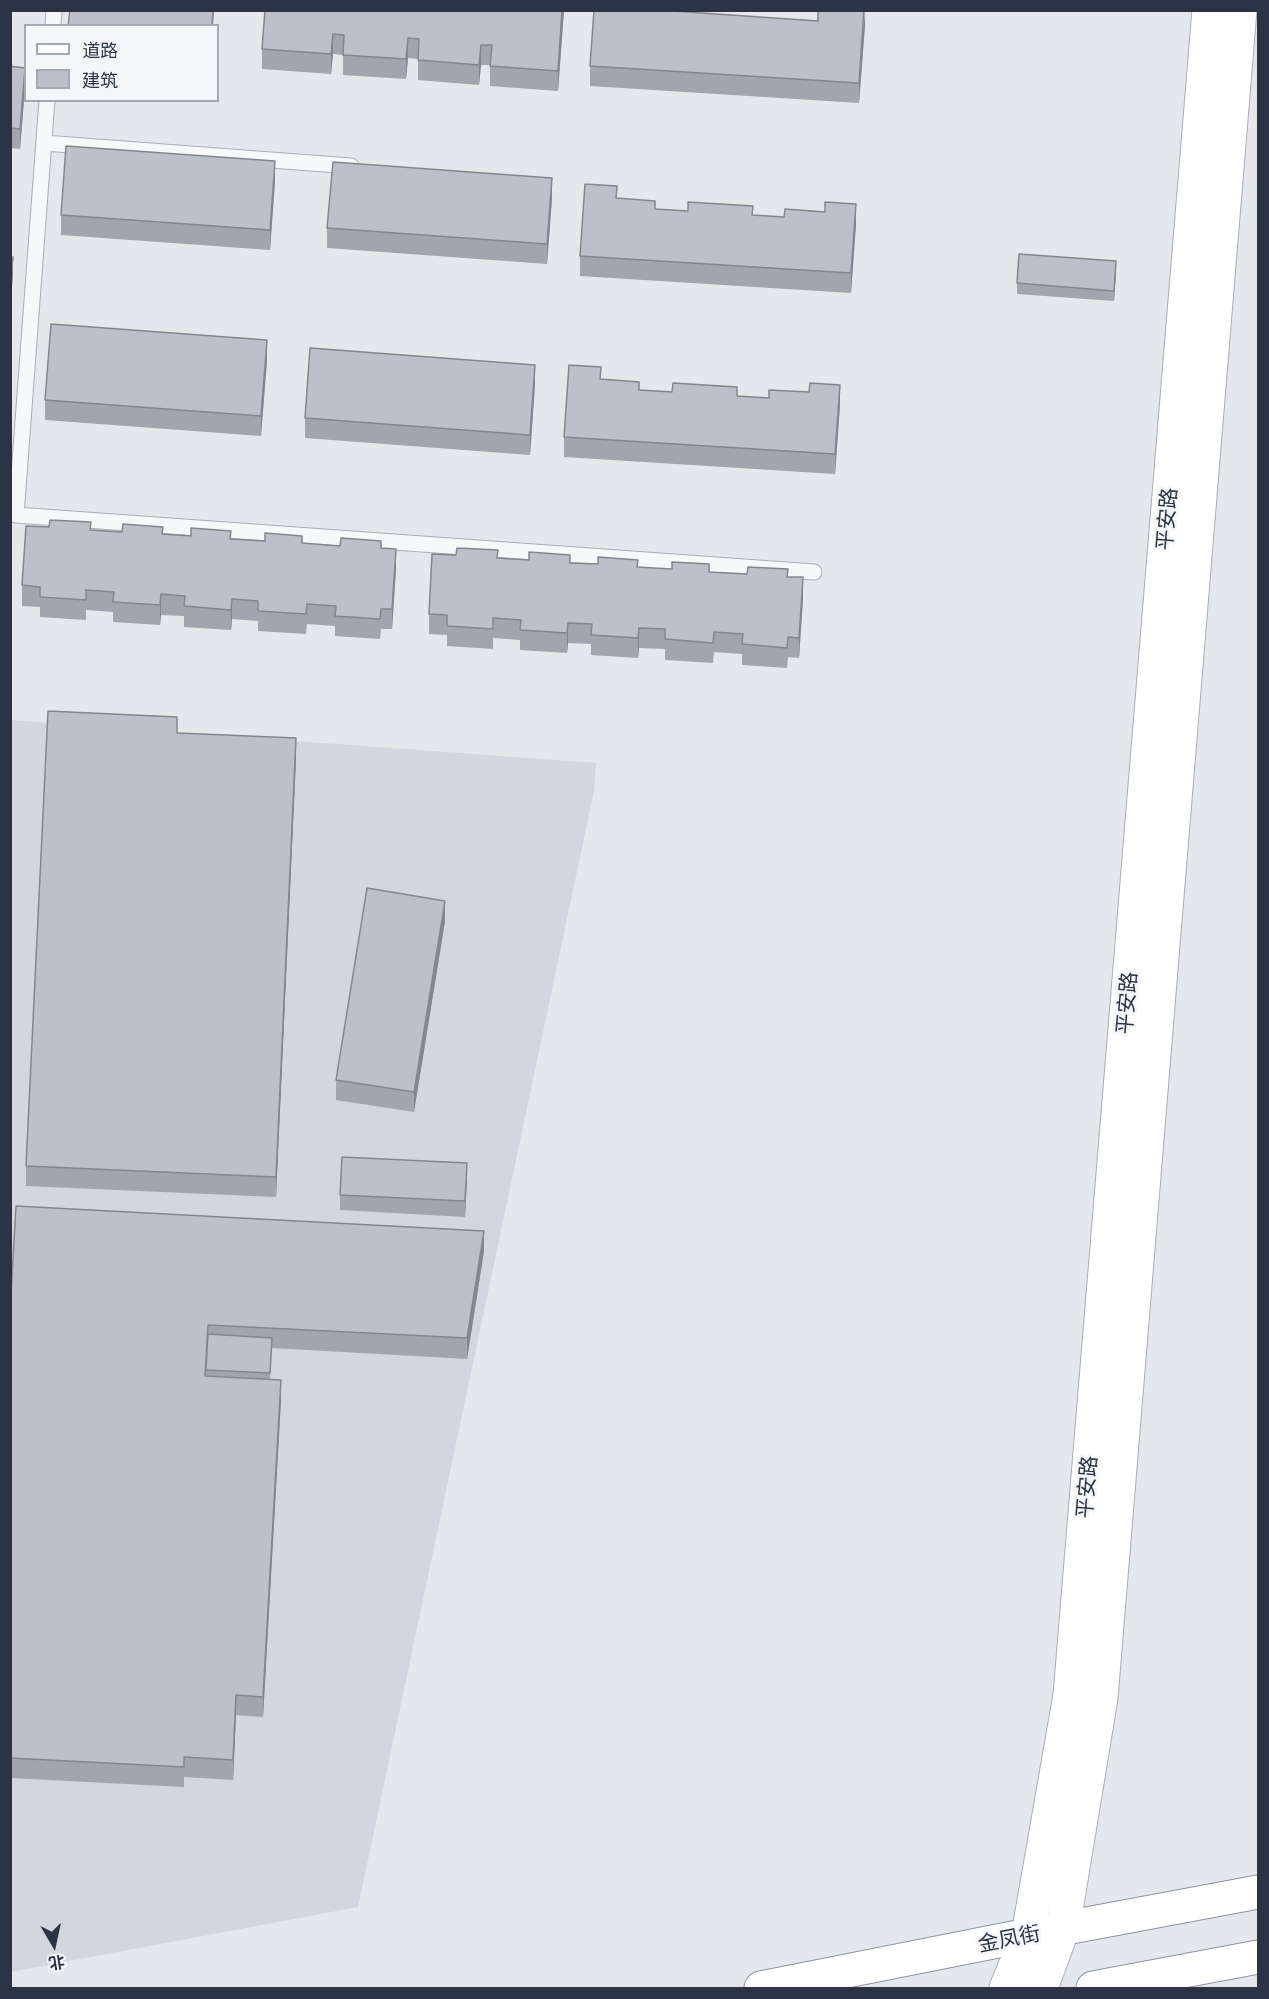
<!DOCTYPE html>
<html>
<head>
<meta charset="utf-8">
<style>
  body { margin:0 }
  #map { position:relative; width:1269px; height:1999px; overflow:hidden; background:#e4e7ec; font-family:Ubuntu,"Noto Sans SC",sans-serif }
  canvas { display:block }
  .frame { position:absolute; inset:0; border:12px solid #2b3445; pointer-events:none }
  .legend { position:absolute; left:24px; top:24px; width:195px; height:78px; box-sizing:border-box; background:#f4f6f9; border:2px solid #a4a8b1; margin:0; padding:8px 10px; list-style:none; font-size:18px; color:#2b3445 }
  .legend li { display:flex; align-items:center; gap:12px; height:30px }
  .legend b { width:30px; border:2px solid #a4a8b1 }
  .north { position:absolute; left:24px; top:1915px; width:60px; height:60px; -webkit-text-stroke:4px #f4f6f9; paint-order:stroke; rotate:171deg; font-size:16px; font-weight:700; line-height:24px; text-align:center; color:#2b3445 }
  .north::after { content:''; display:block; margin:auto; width:21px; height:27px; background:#2b3445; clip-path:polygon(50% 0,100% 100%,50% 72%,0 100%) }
</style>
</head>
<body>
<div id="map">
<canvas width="1269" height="1999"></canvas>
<div class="frame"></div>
<ul class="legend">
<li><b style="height:8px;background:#fff"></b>道路</li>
<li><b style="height:16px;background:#bbc0ca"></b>建筑</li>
</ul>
<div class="north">北</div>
</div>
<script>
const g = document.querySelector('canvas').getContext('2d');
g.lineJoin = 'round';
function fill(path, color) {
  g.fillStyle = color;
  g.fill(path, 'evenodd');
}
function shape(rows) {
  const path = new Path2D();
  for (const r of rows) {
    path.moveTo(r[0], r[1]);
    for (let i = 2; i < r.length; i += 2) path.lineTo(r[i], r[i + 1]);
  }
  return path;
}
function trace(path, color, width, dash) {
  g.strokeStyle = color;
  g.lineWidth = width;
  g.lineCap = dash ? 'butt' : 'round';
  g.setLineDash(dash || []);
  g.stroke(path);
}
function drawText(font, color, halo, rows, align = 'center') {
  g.font = font + ' Ubuntu,"Noto Sans SC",sans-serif';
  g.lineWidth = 6;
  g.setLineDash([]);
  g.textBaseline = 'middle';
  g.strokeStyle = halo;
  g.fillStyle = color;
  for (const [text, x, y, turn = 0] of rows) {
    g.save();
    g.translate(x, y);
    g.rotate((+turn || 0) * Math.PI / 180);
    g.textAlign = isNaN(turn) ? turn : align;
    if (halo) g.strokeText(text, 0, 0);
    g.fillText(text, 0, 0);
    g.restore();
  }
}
fill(shape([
  [10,720,596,763,594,791,358,1907,11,1972]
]), '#d2d6de');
const service = shape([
  [53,26,54,10],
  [47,100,16,515,814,572],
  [44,143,351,166]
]);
const secondary = shape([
  [1006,1988,1028,1935,1070,1695,1209,10],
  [1041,1988,1063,1928,1101,1698,1240,10]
]);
const trunk = shape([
  [761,1988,1028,1935,1258,1892],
  [1093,1988,1258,1957]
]);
trace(service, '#a9aeb7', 17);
trace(secondary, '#a9aeb7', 35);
trace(trunk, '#8b94a3', 35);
trace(service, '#f7f8fa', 15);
trace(secondary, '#fff', 33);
trace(trunk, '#fff', 33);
fill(shape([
  [265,10,564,10,558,91,490,86,490,65,481,65,479,85,418,80,418,59,408,58,406,79,343,75,343,55,333,54,331,74,262,69,262,49],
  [818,21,865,25,859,103,590,86,590,66],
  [10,66,25,88,20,149,10,148],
  [275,181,270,250,61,235,61,215],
  [552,198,547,264,327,248,327,228],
  [617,198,655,209,753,215,856,224,851,293,580,276,580,256],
  [1116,272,1114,301,1017,294,1017,283],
  [267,360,261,436,45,420,45,400],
  [601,379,639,390,737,396,840,405,835,474,564,457,564,437],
  [535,385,530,455,305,438,305,418],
  [49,527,381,548,396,569,392,629,381,629,380,639,335,636,335,626,307,624,306,634,258,631,258,621,232,619,231,630,184,627,184,616,161,615,160,625,113,622,113,612,86,610,86,620,40,617,40,607,22,606,22,585],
  [498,558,788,577,803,598,799,658,788,657,787,668,742,665,742,654,714,652,713,663,665,660,665,649,639,648,638,658,591,655,591,644,568,643,567,653,520,650,520,640,493,638,493,649,447,646,447,635,429,634,429,614],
  [177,733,296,759,276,1197,26,1186,26,1166],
  [445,921,414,1112,336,1100,336,1080],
  [467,1179,465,1217,340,1210,340,1195],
  [484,1251,467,1359,272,1348,270,1379,281,1400,263,1717,236,1715,233,1780,184,1777,184,1787,10,1778,10,1312]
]), '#a1a5ae');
fill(shape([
  [213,10,214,10,213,26,212,26],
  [562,10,564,10,558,91,558,71],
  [865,10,865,25,859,103,859,83],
  [333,34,333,54,331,74,331,54],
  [408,38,408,58,406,79,406,59],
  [481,45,481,65,479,85,479,65],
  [25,68,25,88,20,149,20,129],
  [275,161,275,181,270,250,270,230],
  [552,178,552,198,547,264,547,244],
  [856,204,856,224,851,293,851,273],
  [13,257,13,277,10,308,10,288],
  [1116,261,1116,272,1114,301,1114,291],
  [267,340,267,360,261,436,261,416],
  [535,365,535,385,530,455,530,435],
  [840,385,840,405,835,474,835,454],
  [396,549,396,569,392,629,392,609],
  [803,577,803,598,799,658,799,638],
  [161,594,161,615,160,625,160,605],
  [232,599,232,619,231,630,231,610],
  [568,623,568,643,567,653,567,633],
  [639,628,639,648,638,658,638,638],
  [296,738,296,759,276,1197,276,1177],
  [445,901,445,921,414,1112,414,1092],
  [467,1163,467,1179,465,1217,465,1201],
  [484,1231,484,1251,467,1359,467,1338],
  [281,1380,281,1400,263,1717,263,1697],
  [236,1695,236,1715,233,1780,233,1760]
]), '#83868d');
const building = shape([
  [70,10,213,10,212,26,68,26,70,10],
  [265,10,562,10,558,71,490,66,492,45,481,45,479,65,418,60,419,39,408,38,406,59,343,55,344,35,333,34,331,54,262,49,265,10],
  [594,10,658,10,818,21,818,10,864,10,859,83,590,66,594,10],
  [10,66,25,68,20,129,10,128,10,66],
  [66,146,275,161,270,230,61,215,66,146],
  [333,162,552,178,547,244,327,228,333,162],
  [585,184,617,186,616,198,655,201,655,209,688,211,688,202,753,206,752,215,784,217,785,209,825,212,825,202,856,204,851,273,580,256,585,184],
  [1019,254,1116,261,1114,291,1017,283,1019,254],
  [10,257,13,257,10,288,10,257],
  [51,324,267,340,261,416,45,400,51,324],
  [310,348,535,365,530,435,305,418,310,348],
  [569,365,601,367,600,379,639,382,639,390,672,392,673,383,737,387,737,396,769,398,769,390,809,392,810,383,840,385,835,454,564,437,569,365],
  [50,520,91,522,90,530,122,532,123,524,163,527,162,534,191,536,191,528,231,531,230,539,265,541,265,533,302,536,302,543,340,546,341,538,381,541,381,548,396,549,392,609,381,609,380,619,335,616,336,606,307,604,306,614,258,611,258,601,232,599,231,610,184,606,185,596,161,594,160,605,113,602,114,592,86,590,86,600,40,597,40,587,22,585,26,526,49,527,50,520],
  [457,548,498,550,497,558,529,560,529,552,570,555,570,563,598,564,598,557,638,560,637,567,672,569,672,562,709,564,709,572,747,574,748,567,788,569,787,577,803,577,799,638,788,637,787,648,742,644,743,634,714,632,713,643,665,639,665,629,639,628,638,638,591,635,592,624,568,623,567,633,520,630,521,620,493,618,493,629,447,626,447,615,429,614,432,554,456,555,457,548],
  [48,711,177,717,177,733,296,738,276,1177,26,1166,48,711],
  [367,888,445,901,414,1092,336,1080,367,888],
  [342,1157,467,1163,465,1201,340,1195,342,1157],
  [16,1206,484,1231,467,1338,208,1325,205,1376,281,1380,263,1697,236,1695,233,1760,184,1757,184,1767,10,1758,10,1312,16,1206],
  [208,1334,272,1338,270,1373,206,1370,208,1334]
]);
fill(building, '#bbc0ca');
trace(building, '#83868d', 1.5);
drawText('21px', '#2b3445', '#f4f6f9', [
  ["平安路",1167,519,-85],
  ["平安路",1127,1003,-85],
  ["平安路",1087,1487,-85],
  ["金凤街",1009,1939,-11]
]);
</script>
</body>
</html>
